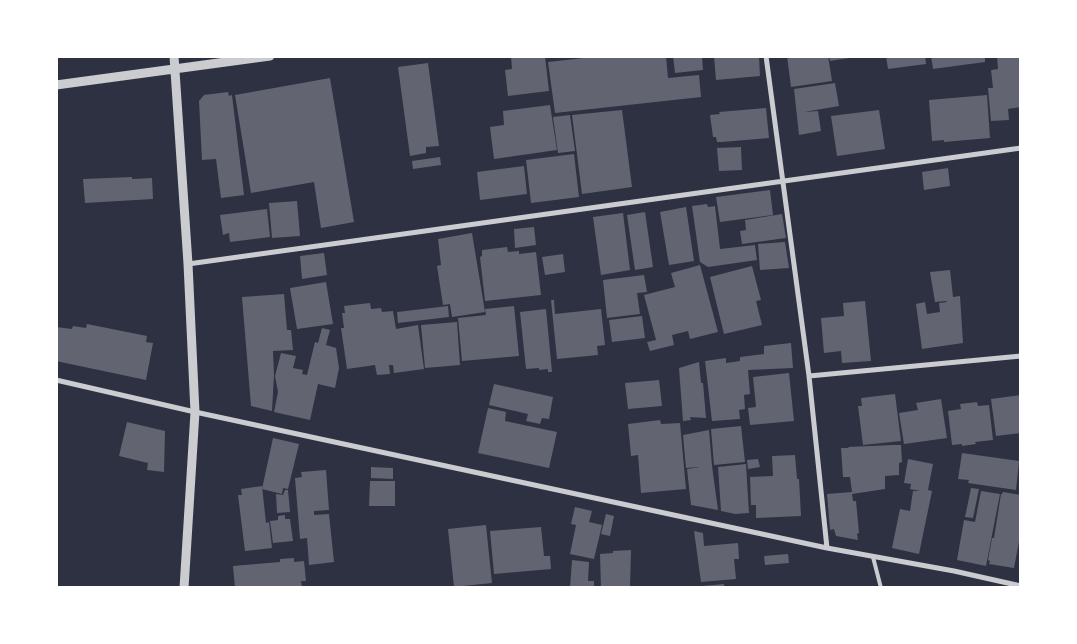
<!DOCTYPE html>
<html>
<head>
<meta charset="utf-8">
<style>
  body { margin:0 }
  #map { position:relative; width:1077px; height:644px; overflow:hidden; background:#2d3142; font-family:Helvetica,sans-serif }
  canvas { display:block }
  .frame { position:absolute; inset:0; border:58px solid #fff; pointer-events:none }
</style>
</head>
<body>
<div id="map">
<canvas width="1077" height="644"></canvas>
<div class="frame"></div>
</div>
<script>
const g = document.querySelector('canvas').getContext('2d');
g.lineJoin = 'round';
function fill(path, color) {
  g.fillStyle = color;
  g.fill(path, 'evenodd');
}
function shape(rows) {
  const path = new Path2D();
  for (const r of rows) {
    path.moveTo(r[0], r[1]);
    for (let i = 2; i < r.length; i += 2) path.lineTo(r[i], r[i + 1]);
  }
  return path;
}
function trace(path, color, width, dash) {
  g.strokeStyle = color;
  g.lineWidth = width;
  g.lineCap = dash ? 'butt' : 'round';
  g.setLineDash(dash || []);
  g.stroke(path);
}
fill(shape([
  [511,56,545,56,549,91,508,96,505,70,512,69],
  [602,56,666,56,668,78,699,75,701,97,555,113,548,62],
  [673,56,702,56,703,70,675,73],
  [714,56,759,56,760,76,716,80],
  [787,56,828,56,832,81,791,87],
  [829,56,856,56,856,57,830,61],
  [886,56,925,56,926,64,888,69],
  [931,56,985,56,985,62,933,69],
  [997,56,1021,56,1021,107,1008,109,1009,120,991,121,988,88,993,88,991,70,998,69],
  [428,63,439,146,426,147,426,153,410,156,398,67],
  [330,78,354,222,321,228,314,182,251,193,235,95],
  [835,83,839,106,804,112,818,111,821,131,799,135,794,89],
  [228,92,229,96,232,95,244,195,221,198,216,159,202,160,199,101,204,95],
  [987,95,990,138,944,142,944,140,932,141,929,100],
  [550,105,557,150,494,159,490,127,504,125,503,111],
  [766,108,769,138,722,142,717,142,716,137,713,137,710,115,720,114,719,112],
  [622,110,632,187,582,194,572,115],
  [879,110,885,149,837,156,831,116],
  [570,115,575,151,558,153,553,117],
  [741,147,742,170,719,171,717,148],
  [574,154,579,197,531,203,526,160],
  [440,157,441,165,413,169,412,161],
  [524,166,527,194,480,200,477,172],
  [948,168,950,186,924,190,922,172],
  [132,177,132,179,152,178,153,199,85,203,83,179],
  [770,190,773,215,720,222,716,197],
  [297,201,300,236,272,238,269,203],
  [707,204,708,207,715,206,720,249,755,245,757,260,708,267,700,262,692,206],
  [686,207,694,261,669,265,660,212],
  [267,209,270,237,230,242,229,233,223,235,220,215],
  [645,212,653,267,635,270,627,215],
  [623,213,630,270,601,275,593,217],
  [782,214,786,238,742,244,740,231,746,230,745,220],
  [534,227,536,245,515,248,514,229],
  [472,233,485,312,452,317,450,304,443,305,437,266,441,265,438,239],
  [785,242,789,268,760,270,758,244],
  [507,247,508,252,519,251,519,254,536,252,541,295,485,301,480,257,482,256,482,250],
  [324,253,327,275,302,279,300,256],
  [563,254,565,272,545,275,542,257],
  [700,265,718,332,690,339,688,331,672,335,674,345,650,351,647,342,656,340,644,295,675,287,671,273],
  [752,266,761,300,756,301,762,325,724,334,710,277],
  [950,270,953,297,960,296,963,343,922,349,916,304,925,302,927,314,940,312,939,303,947,302,946,301,935,302,930,272],
  [644,275,647,292,637,293,640,314,607,318,603,280],
  [326,282,333,324,297,329,290,288],
  [284,294,287,330,291,330,293,350,273,351,274,375,272,411,251,406,242,297],
  [551,300,554,300,555,314,601,309,605,345,597,346,598,355,557,359],
  [865,301,871,361,842,363,841,351,824,353,821,318,844,316,843,303],
  [370,303,371,309,381,308,382,312,393,311,396,329,418,325,424,369,394,373,393,365,389,365,390,374,377,375,375,365,347,369,341,328,344,328,342,313,345,313,344,306],
  [448,306,449,317,398,323,397,312],
  [514,306,519,356,462,361,458,318,486,315,485,309],
  [546,309,552,372,548,372,548,369,539,370,539,368,526,369,520,312],
  [642,316,645,338,612,342,609,320],
  [457,322,460,365,425,368,421,325],
  [87,324,147,336,146,342,153,343,146,380,56,361,56,327,72,329,73,326,86,328],
  [322,328,330,330,326,345,336,348,339,368,335,388,318,384,310,420,274,412,278,392,275,376,281,353,296,356,293,368,303,370,302,374,307,375,315,342,318,343],
  [791,343,793,368,748,370,750,394,744,395,745,409,739,410,740,419,712,421,705,361,726,358,726,363,740,361,740,357,764,354,764,346],
  [699,362,701,383,703,383,706,418,690,417,691,420,683,421,679,368],
  [789,373,794,421,750,425,748,408,756,407,753,377],
  [659,380,662,406,628,409,625,383],
  [494,384,553,397,549,419,542,418,540,424,526,421,528,414,489,405],
  [895,394,901,441,863,445,858,406,862,406,861,398],
  [1021,395,1021,433,996,436,991,399],
  [941,399,947,438,904,444,899,413,918,410,916,403],
  [977,402,978,406,989,405,993,440,975,442,976,444,962,446,962,444,952,445,948,411,961,409,960,404],
  [488,408,506,412,505,421,557,432,549,468,478,453],
  [660,420,661,424,680,423,686,489,641,493,638,455,631,456,628,424],
  [127,422,165,431,164,472,147,470,148,463,119,456],
  [741,426,745,462,714,465,711,429],
  [709,430,712,466,718,510,691,505,687,469,700,467,686,468,683,435],
  [273,438,299,444,288,489,283,488,282,494,262,489],
  [893,445,901,445,902,462,899,463,899,475,885,476,885,489,852,494,853,501,856,501,859,533,857,534,858,540,836,536,834,529,830,530,827,494,852,492,850,477,843,477,841,448,849,448,848,447],
  [962,453,1019,461,1016,490,968,483,969,480,958,479],
  [795,455,797,479,799,479,801,516,756,518,756,505,751,505,750,477,773,476,772,456],
  [758,459,760,467,748,469,747,460],
  [908,459,933,464,928,490,932,491,919,554,892,548,900,509,910,511,913,491,920,491,910,489,911,484,904,483],
  [746,464,749,513,735,514,721,511,718,467],
  [371,467,393,468,393,479,371,478],
  [326,470,329,510,314,511,314,515,329,514,334,562,309,565,307,538,300,539,295,478,302,477,301,472],
  [370,481,395,481,395,506,369,506],
  [262,486,266,523,269,522,272,548,245,551,238,495,242,495,241,489],
  [971,488,979,489,973,518,965,517],
  [285,490,288,490,290,512,277,513,276,494,283,495],
  [981,491,1000,494,986,566,957,560,964,520,975,522],
  [1003,492,1021,495,1021,531,1014,568,989,564,990,561,988,560,992,538,994,538,1001,494,1002,494],
  [575,507,592,511,589,522,602,525,594,559,570,554,576,525,571,524],
  [606,514,614,516,610,536,601,534],
  [285,515,285,519,290,519,293,541,273,543,270,521,278,520,278,516],
  [486,525,492,583,454,587,448,529],
  [541,527,544,556,550,556,551,569,494,574,490,531],
  [694,531,703,533,704,546,738,543,739,559,734,559,736,579,701,582],
  [631,550,630,588,601,588,600,554,613,553,613,551],
  [788,554,789,563,765,565,764,556],
  [294,558,294,562,304,561,306,581,301,581,302,588,235,588,233,566,280,562,280,559],
  [572,560,589,562,588,581,594,581,594,588,570,588],
  [724,584,724,588,702,588,702,586]
]), '#626471');
trace(shape([
  [873,557,881,588]
]), '#caccd0', 4);
trace(shape([
  [766,56,809,376,827,548],
  [188,264,1021,148],
  [809,376,1021,356],
  [56,380,195,412,827,548,954,571,1021,586]
]), '#caccd0', 5);
trace(shape([
  [174,56,188,264,195,412,184,588],
  [56,85,270,56]
]), '#caccd0', 9);
</script>
</body>
</html>
